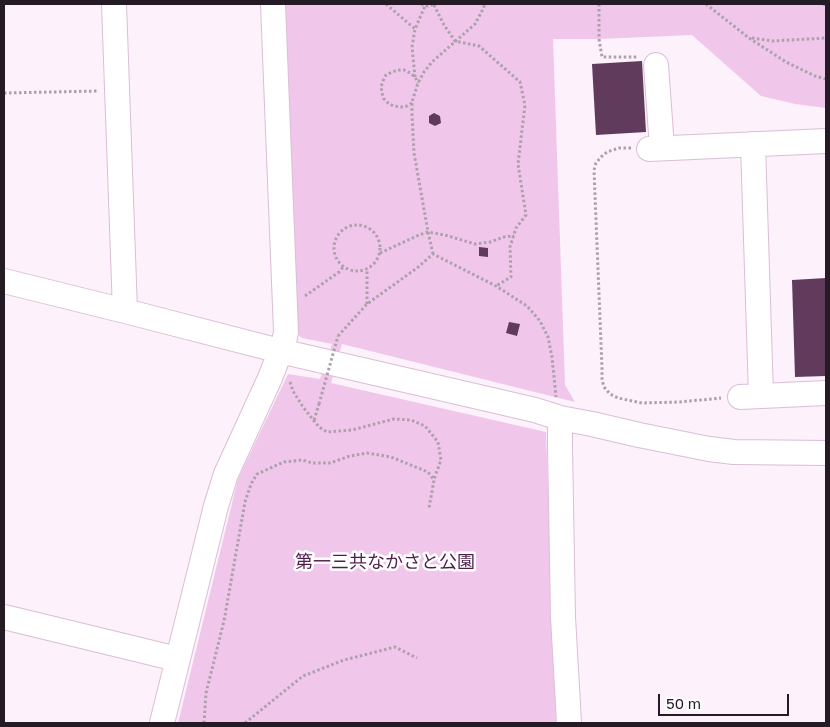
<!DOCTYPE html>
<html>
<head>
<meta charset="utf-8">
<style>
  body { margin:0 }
  #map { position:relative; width:830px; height:727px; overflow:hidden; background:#fdf1fb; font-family:"Golos Text",sans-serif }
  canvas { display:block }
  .frame { position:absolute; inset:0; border:5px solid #251b24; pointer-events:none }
  .scale { position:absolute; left:658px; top:694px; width:131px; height:22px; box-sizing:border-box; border:2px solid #251b24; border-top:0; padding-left:6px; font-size:15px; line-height:18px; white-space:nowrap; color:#251b24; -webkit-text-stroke:4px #fff; paint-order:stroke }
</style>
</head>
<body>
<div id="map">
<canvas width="830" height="727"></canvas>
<div class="frame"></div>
<div class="scale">50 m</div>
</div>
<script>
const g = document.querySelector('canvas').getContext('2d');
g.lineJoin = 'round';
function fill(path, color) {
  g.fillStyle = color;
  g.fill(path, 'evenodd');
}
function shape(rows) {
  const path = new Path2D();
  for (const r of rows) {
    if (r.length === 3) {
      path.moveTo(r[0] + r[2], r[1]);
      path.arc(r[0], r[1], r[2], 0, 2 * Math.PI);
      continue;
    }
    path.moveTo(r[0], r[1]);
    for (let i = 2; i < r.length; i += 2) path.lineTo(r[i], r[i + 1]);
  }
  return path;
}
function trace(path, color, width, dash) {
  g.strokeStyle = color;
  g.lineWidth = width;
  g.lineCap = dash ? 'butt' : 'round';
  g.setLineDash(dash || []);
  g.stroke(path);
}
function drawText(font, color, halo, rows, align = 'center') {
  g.font = font + ' "Golos Text","Noto Sans JP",sans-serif';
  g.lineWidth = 5;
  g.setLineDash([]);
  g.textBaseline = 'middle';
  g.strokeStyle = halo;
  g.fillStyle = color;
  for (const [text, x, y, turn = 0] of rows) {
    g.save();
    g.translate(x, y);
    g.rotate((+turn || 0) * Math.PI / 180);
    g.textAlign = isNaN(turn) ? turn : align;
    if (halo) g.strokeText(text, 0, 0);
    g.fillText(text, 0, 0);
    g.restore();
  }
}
fill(shape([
  [283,4,826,4,826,108,795,104,761,96,692,35,599,39,553,39,565,385,575,402,342,344,331,383,546,432,556,723,178,723,238,479,288,374,320,379,332,344,302,338,294,331]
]), '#f0c7ea');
fill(shape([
  [642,61,646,132,596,135,592,64],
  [434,113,440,116,441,123,435,126,429,123,429,116],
  [479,247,488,248,488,257,479,256],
  [826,278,826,376,795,377,792,280],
  [509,322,520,324,517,336,506,333]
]), '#603b5c');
const minor = shape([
  [114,4,125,311],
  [656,65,662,148],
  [753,144,761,396],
  [649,149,826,141],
  [4,281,125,311,280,351,535,410,560,418,592,424,639,435,709,449,734,452,826,453],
  [740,397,826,393],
  [560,418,560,446,563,617,569,723],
  [4,617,177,659],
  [162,723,216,506,226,474,270,378,284,342,286,332,273,4]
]);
trace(minor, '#dabed6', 26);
trace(shape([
  [386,4,415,29],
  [421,4,428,6,435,4],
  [599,4,599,39,602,57,638,57],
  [706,4,749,38,786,62,815,76,826,79],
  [823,4,826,5],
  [434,5,444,25,455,41,479,46,520,82,525,105,518,164,526,215,516,228,510,247,511,277,496,286],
  [752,38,773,41,826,38],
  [415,77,412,47,415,29,425,6],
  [4,93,98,91],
  [412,103,407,106,401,107,394,106,389,104,384,99,382,93,381,87,383,81,386,75,392,72,398,70,404,70,410,73,415,77,418,83],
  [631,148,619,148,607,152,601,157,596,163,594,170,602,368,602,380,604,387,610,394,618,398,642,403,680,402,721,398],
  [357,248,23],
  [380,253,419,235,428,232,445,235,475,244,490,242,504,237,514,236],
  [433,254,428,232,414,153,412,114,412,102,418,83,424,72,432,62,475,24,481,13,485,4],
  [305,296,339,272,344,266],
  [367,304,367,269],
  [338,336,367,304,417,268,433,254,496,286,527,306,540,321,548,337,552,357,556,397],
  [290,382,293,391,303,407,319,427,327,432,352,430,394,419,411,420,425,426,438,442,441,460,434,479],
  [314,420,319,404],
  [204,723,206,693,224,621,245,502,251,484,257,474,284,462,302,460,312,463,330,463,350,456,367,453,391,457,428,472,434,480,429,508],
  [245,723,303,676,344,660,395,647,417,658]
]), '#aca1ab', 3, [2.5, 2.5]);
trace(minor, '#fff', 24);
trace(shape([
  [319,404,338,336]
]), '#aca1ab', 3, [2.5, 2.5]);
drawText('18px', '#501d4c', '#fff', [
  ["第一三共なかさと公園",385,562]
]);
</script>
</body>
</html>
